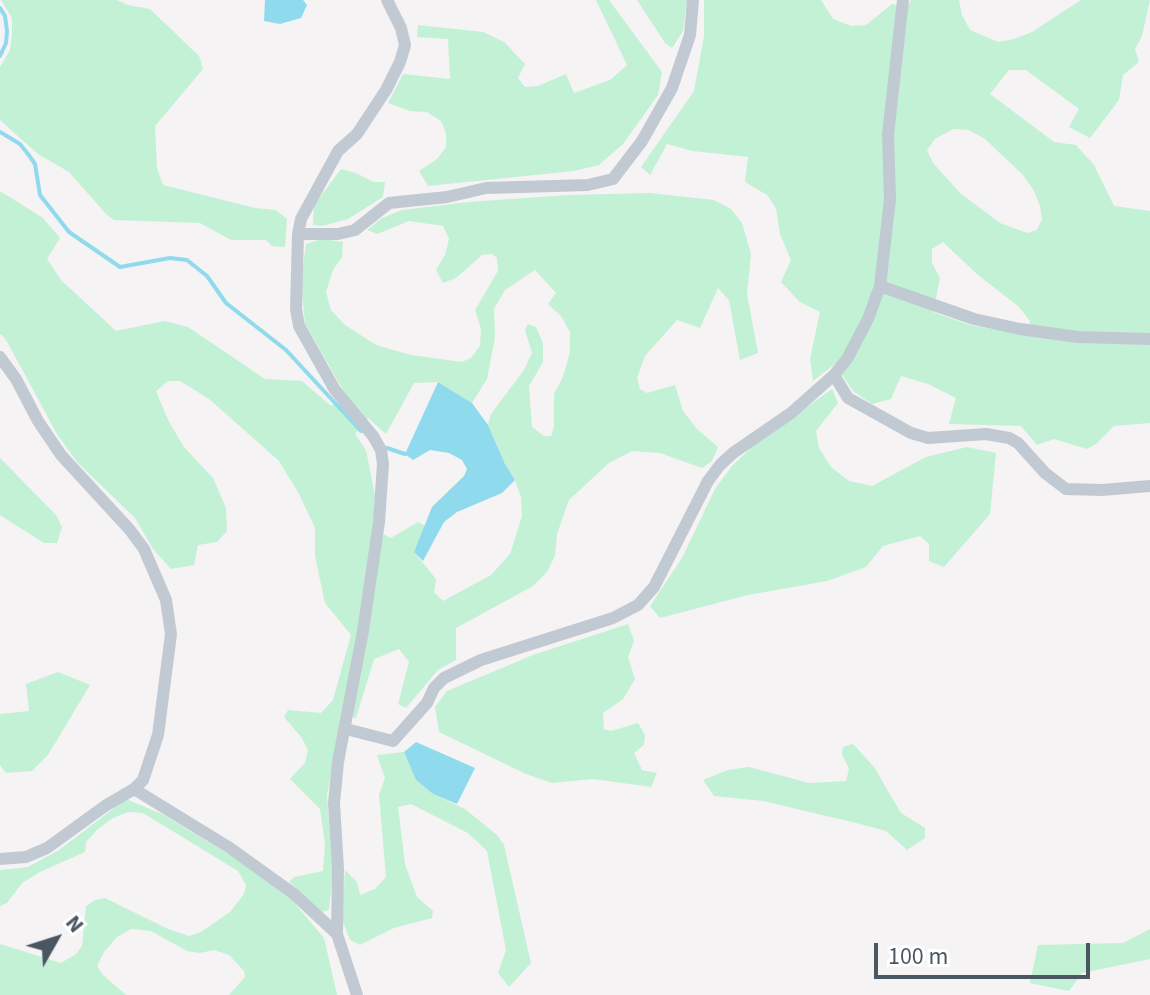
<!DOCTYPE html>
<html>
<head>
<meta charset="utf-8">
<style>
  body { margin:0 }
  #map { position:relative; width:1150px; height:995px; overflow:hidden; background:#f5f3f3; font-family:"Source Sans 3",sans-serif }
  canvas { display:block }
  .north { position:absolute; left:16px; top:899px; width:80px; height:80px; -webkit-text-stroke:6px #fff; paint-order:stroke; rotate:51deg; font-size:22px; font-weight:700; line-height:32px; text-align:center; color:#4a5661 }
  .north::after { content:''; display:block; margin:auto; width:28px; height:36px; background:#4a5661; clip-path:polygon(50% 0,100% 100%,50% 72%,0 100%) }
  .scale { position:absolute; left:874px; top:943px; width:216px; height:36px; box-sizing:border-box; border:4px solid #4a5661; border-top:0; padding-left:10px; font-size:24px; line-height:28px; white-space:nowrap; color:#4a5661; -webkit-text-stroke:6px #fff; paint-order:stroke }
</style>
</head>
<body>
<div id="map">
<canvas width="1150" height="995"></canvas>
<div class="north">N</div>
<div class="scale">100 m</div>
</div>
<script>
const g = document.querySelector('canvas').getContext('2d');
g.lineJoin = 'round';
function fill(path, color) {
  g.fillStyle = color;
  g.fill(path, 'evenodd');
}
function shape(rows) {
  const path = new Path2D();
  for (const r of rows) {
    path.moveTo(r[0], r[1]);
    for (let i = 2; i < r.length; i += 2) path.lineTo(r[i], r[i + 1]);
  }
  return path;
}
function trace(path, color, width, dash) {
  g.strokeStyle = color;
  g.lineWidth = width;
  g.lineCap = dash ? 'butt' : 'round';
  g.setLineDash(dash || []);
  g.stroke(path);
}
fill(shape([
  [1,0,117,0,128,5,150,9,199,56,203,69,155,126,157,168,163,185,255,208,276,210,287,219,285,247,272,246,266,240,231,240,200,223,114,220,106,214,69,172,38,154,0,120,0,67,10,50,12,35,12,18],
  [596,0,609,0,662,72,658,95,623,144,599,165,574,171,428,186,419,171,437,159,446,147,446,133,441,121,427,112,410,111,388,103,403,74,450,79,448,39,417,37,418,25,483,32,504,42,525,64,518,78,525,87,538,86,566,74,574,93,610,80,627,65],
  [637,0,687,0,683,31,672,48,665,43],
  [704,0,821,0,833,19,851,26,866,25,892,4,907,7,911,0,959,0,962,15,970,30,998,42,1014,39,1032,32,1081,0,1150,0,1142,36,1135,49,1139,62,1123,75,1119,100,1090,138,1069,127,1079,109,1026,70,1009,70,990,94,1054,142,1076,145,1094,165,1114,206,1150,211,1150,423,1114,426,1096,444,1087,449,1054,439,1037,445,1021,426,949,424,956,398,928,384,901,376,891,399,872,404,853,391,835,364,813,381,810,359,820,312,800,302,781,282,791,260,780,234,776,208,767,195,745,182,748,157,693,151,667,144,650,175,641,167,694,91,704,36],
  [953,129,969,130,985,139,1023,175,1033,189,1040,206,1042,219,1037,230,1027,233,1000,223,960,193,933,163,927,150,935,139],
  [943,242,978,275,1018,306,1030,321,1027,335,970,325,933,312,940,278,932,263,932,249],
  [341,169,356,173,374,182,385,182,383,197,348,219,322,226,313,225,314,205],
  [0,191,43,218,60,238,47,259,62,281,116,331,165,321,188,327,265,379,302,381,331,406,346,395,305,324,301,284,306,244,322,239,343,242,342,257,333,270,326,292,331,310,345,325,376,345,411,355,462,362,471,358,480,346,481,329,475,310,498,271,497,258,492,254,482,255,456,278,443,283,436,270,445,255,449,239,443,226,409,221,377,234,367,230,382,218,402,210,469,202,567,195,650,193,714,200,731,209,742,223,751,254,747,294,758,353,740,360,729,300,718,288,700,328,677,320,645,356,637,378,640,389,647,393,675,385,683,411,697,429,718,447,712,461,702,468,660,453,632,451,609,463,569,500,557,534,555,556,547,572,533,586,456,628,456,660,438,670,406,708,398,704,409,662,399,649,374,659,356,718,342,715,327,796,333,872,329,910,322,912,289,882,294,877,323,871,325,845,320,809,290,779,305,763,308,750,302,738,284,717,288,710,321,713,333,700,351,635,325,603,315,556,315,528,299,494,279,461,209,399,180,381,168,381,156,391,169,422,184,447,213,478,226,508,227,531,217,542,198,545,194,565,171,569,153,549,135,518,77,462,57,434,5,338,0,334],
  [535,270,556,293,548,304,561,316,570,332,570,352,563,377,554,394,554,427,551,436,544,436,532,427,529,386,543,362,543,343,536,327,528,324,525,330,532,353,524,370,491,414,488,425,505,464,515,480,521,497,522,516,510,554,491,575,443,601,434,592,436,579,414,552,426,526,418,522,391,538,373,529,375,495,366,450,355,434,368,418,386,434,414,383,438,382,472,403,487,379,495,337,494,309,505,290],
  [832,389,838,403,816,431,819,448,831,467,849,481,872,486,926,457,967,447,996,453,990,514,944,567,929,561,929,544,920,536,883,546,866,567,827,581,748,595,660,618,650,606,682,558,715,489,732,466,754,445],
  [0,458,56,515,62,527,57,543,44,543,0,515],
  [628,624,634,641,628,657,635,679,623,699,603,713,604,729,611,731,638,723,645,735,644,745,634,753,642,770,657,773,651,787,593,779,552,783,526,774,439,732,435,707,447,691,533,655],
  [58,672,90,685,48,755,32,771,6,773,0,765,0,714,29,711,26,684],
  [853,744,874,767,901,813,925,828,925,838,907,850,886,831,856,823,763,801,714,796,703,780,728,770,749,767,809,783,846,781,849,769,842,754,843,747],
  [404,752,416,780,433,794,465,809,497,835,504,845,531,963,509,987,498,973,506,950,487,851,468,833,411,804,398,807,405,864,417,897,433,911,432,918,394,928,360,945,350,940,342,919,345,870,357,882,360,895,375,889,386,877,379,795,385,778,377,755],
  [126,799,164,815,249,867,290,898,324,938,337,995,229,995,245,977,244,971,229,955,214,950,200,953,187,951,151,931,131,929,117,937,104,952,97,966,103,975,126,995,0,995,0,944,61,963,76,954,82,946,86,906,95,900,105,898,168,929,189,936,201,932,230,912,244,894,246,885,238,871,143,813,128,812,113,818,98,829,86,842,85,852,40,872,22,883,7,903,0,906,0,870,28,867,59,850],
  [1150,929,1150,959,1082,973,1069,991,1030,983,1038,945,1123,943]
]), '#c3f1d5');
fill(shape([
  [265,0,303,0,307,5,301,18,280,24,264,21],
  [438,382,472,403,488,425,505,464,515,480,502,493,457,512,444,522,423,561,414,552,432,507,464,476,467,469,462,460,449,453,430,450,413,460,405,454],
  [416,742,475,768,457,804,433,794,416,780,404,752]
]), '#90daee');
trace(shape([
  [0,8,5,16,7,31,6,43,0,56],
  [0,132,20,144,28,154,35,164,40,195,69,232,120,267,170,258,187,260,207,276,226,303,286,350,361,431],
  [387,448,405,454]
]), '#90daee', 4);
trace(shape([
  [298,234,338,234,355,230,389,203,447,197,486,188,588,185,613,179,642,141,672,88,690,35,693,0],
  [880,286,974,319,1020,329,1078,337,1150,339],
  [0,357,16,379,38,421,61,455,130,530,144,549,166,600,171,634,158,735,143,780,134,789,105,806,47,848,26,857,0,859],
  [834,375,848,398,911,433,928,438,986,434,1009,438,1018,443,1045,473,1066,489,1102,490,1150,486],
  [346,729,393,741,427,703,434,688,444,678,481,660,613,618,638,605,654,587,708,481,720,465,733,453,791,413,834,375,847,359,868,319,880,286,890,199,888,135,903,0],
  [134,789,230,848,294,894,322,920,337,934,357,995],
  [337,934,338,869,334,803,338,762,363,631,379,522,383,464,381,450,373,436,335,390,299,326,296,309,298,234,301,219,338,151,357,134,386,90,400,62,405,45,401,28,387,0]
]), '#c1cad2', 12);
</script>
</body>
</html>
